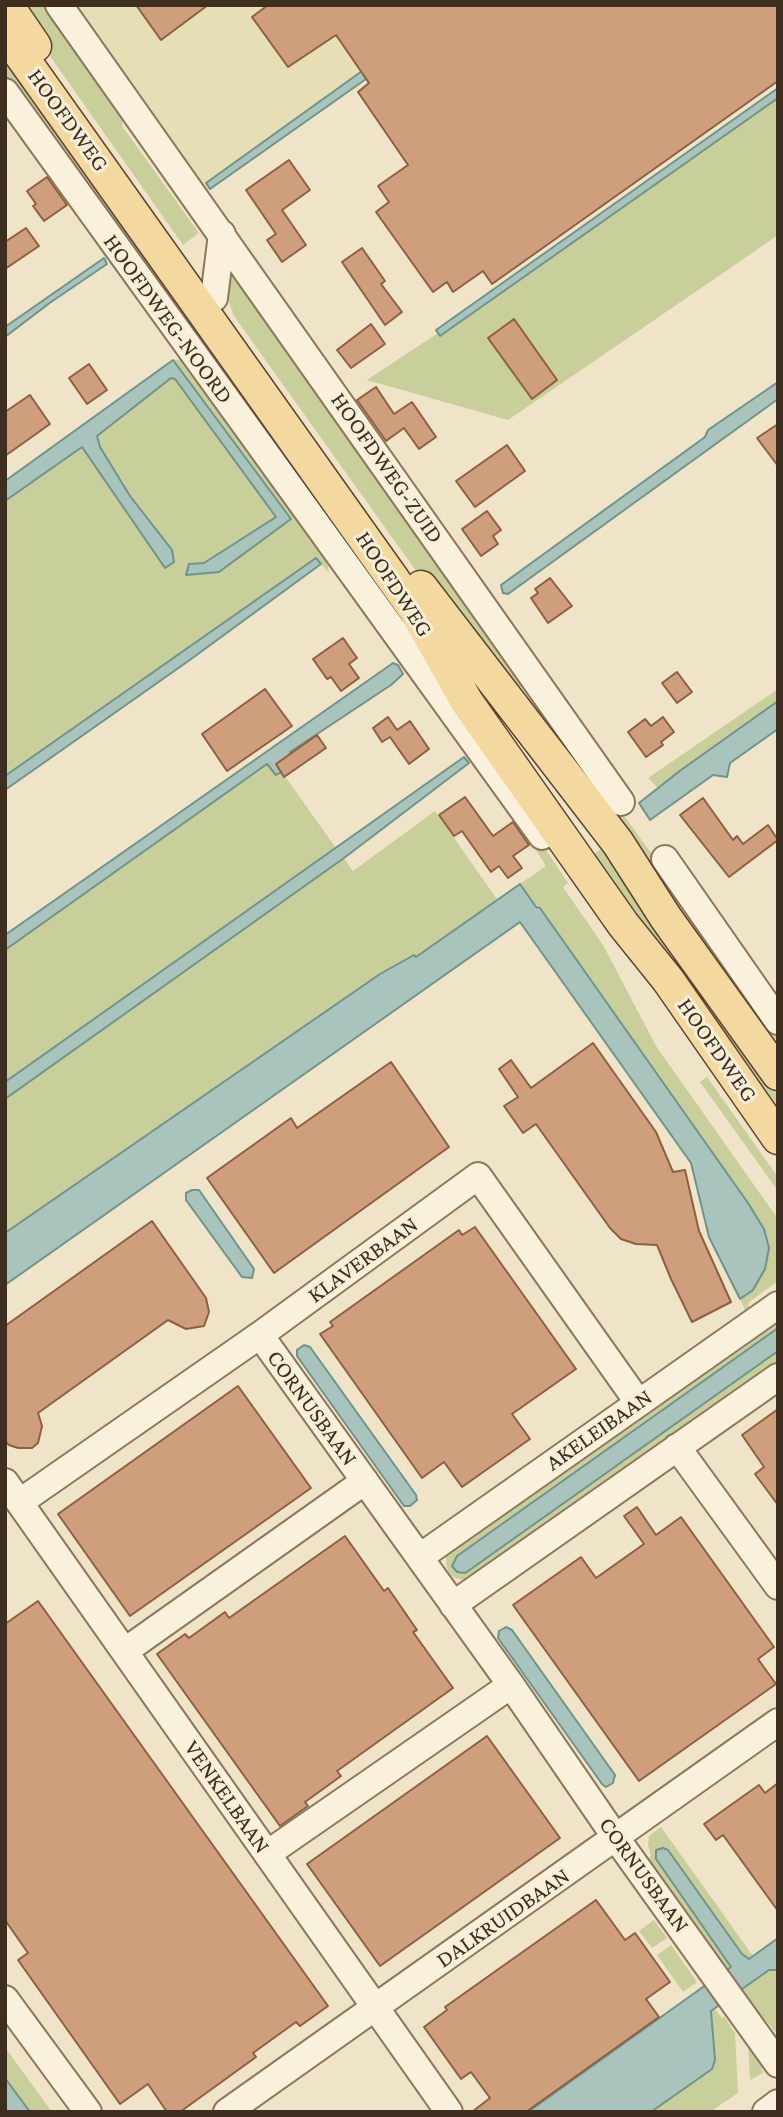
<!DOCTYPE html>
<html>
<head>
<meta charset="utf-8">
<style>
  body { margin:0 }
  #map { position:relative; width:783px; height:2117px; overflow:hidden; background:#f0e4c8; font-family:"Crimson Pro",serif }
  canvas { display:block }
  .frame { position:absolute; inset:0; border:7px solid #3d2e20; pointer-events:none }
</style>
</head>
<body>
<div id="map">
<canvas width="783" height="2117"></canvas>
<div class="frame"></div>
</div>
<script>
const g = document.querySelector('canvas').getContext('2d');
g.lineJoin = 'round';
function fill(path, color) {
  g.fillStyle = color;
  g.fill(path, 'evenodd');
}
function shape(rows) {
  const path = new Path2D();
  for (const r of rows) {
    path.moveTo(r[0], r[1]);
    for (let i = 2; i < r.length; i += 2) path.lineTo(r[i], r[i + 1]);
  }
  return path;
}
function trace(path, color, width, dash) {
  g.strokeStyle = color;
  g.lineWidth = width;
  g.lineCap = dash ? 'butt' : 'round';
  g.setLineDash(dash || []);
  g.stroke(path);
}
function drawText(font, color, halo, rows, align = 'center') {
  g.font = font + ' "Crimson Pro",serif';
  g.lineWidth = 6;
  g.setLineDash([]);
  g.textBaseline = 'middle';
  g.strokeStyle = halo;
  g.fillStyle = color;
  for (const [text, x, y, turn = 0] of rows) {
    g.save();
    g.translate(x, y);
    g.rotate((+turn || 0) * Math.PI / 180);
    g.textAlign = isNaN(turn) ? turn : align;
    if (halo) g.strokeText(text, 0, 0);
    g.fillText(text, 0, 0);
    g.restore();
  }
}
fill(shape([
  [72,5,466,5,204,191]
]), '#e6deb5');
fill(shape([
  [14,5,46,5,124,114,122,126,199,233,183,245],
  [5,44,327,499,330,520,326,523,5,81],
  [778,98,778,235,726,271,508,420,367,380,438,333,440,336],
  [232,275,250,300,254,301,524,684,520,687,511,682,424,582,234,316,227,296],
  [188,359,325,550,329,573,316,558,5,776,5,501,82,446,165,568,172,550,130,496,99,447,97,436,171,378,175,379,276,517,203,563,219,572,290,519,173,360],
  [778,689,778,701,658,788,648,778],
  [586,763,659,864,656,867,778,1038,778,1049,773,1053,580,768],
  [268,764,282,772,336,848,5,1082,5,950],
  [435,811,497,899,416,957,380,974,5,1233,5,1099,344,858,353,871],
  [539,839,568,883,563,887,603,945,656,1046,778,1219,778,1281,749,1302,748,1308,745,1310,740,1299,753,1290,765,1269,769,1248,764,1229,748,1203,540,908,536,907,520,884,546,866,536,850,539,847],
  [605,847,778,1096,778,1106,714,1017,680,983,588,854,595,853],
  [707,1077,778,1177,778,1191,700,1082],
  [778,1312,778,1328,457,1556,453,1566,457,1572,465,1573,471,1569,778,1351,778,1364,468,1581,455,1578,449,1573,446,1564,446,1553],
  [661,1827,753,1956,749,1959,742,1954,668,1850,659,1848,656,1850,731,1967,726,1971,646,1860,651,1856,648,1844,649,1836],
  [654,1920,667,1938,652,1948,639,1931],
  [671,1945,697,1982,683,1992,657,1955],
  [769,1970,778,1970,778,2035,740,1990],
  [714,2008,722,2018,724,2016,735,2033,738,2093,710,2112,651,2112,715,2060,711,2011],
  [748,2043,759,2060,763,2073,750,2080],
  [5,2047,52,2112,30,2112,5,2078]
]), '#c9cf9b');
const water = shape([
  [454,5,471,5,210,189,206,183,454,5],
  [778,88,778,98,440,336,436,330,778,88],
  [104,258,107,264,51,302,5,337,5,327,104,258],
  [173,360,291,519,219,572,186,575,189,564,204,563,276,517,175,379,171,378,97,436,100,447,130,496,172,550,174,562,165,568,82,447,5,501,5,481,173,360],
  [778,382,778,399,508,594,503,593,501,585,705,437,708,430,778,382],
  [316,558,321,564,187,662,5,790,5,776,316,558],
  [393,663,398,665,403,674,391,685,290,752,297,767,288,768,276,775,267,764,5,950,5,935,393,663],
  [778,701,778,729,730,763,727,777,713,775,650,820,639,803,681,770,778,701],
  [464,757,469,763,344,858,5,1099,5,1082,464,757],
  [520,884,536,907,540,908,748,1203,764,1229,769,1248,765,1269,753,1290,740,1299,709,1237,691,1163,520,922,5,1285,5,1233,380,974,414,955,416,957,520,884],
  [192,1190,199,1190,254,1269,252,1278,242,1277,186,1200,186,1193,192,1190],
  [778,1328,778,1351,471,1569,465,1573,457,1572,452,1566,457,1556,778,1328],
  [304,1345,310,1347,416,1495,417,1500,410,1506,404,1506,297,1356,297,1350,304,1345],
  [506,1627,512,1630,615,1775,613,1783,606,1787,602,1784,498,1638,499,1631,506,1627],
  [663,1848,668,1850,742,1954,749,1959,778,1938,778,1970,769,1970,711,2011,715,2060,712,2069,651,2112,528,2112,731,1967,656,1859,656,1850,663,1848],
  [5,2078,30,2112,5,2112,5,2078]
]);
fill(water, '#a9c4bc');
trace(water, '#6f938a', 2);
const building = shape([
  [136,5,208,5,161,40,136,5],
  [268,5,778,5,778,81,492,284,483,271,453,292,447,282,433,292,376,212,389,202,378,186,408,165,358,92,369,83,336,35,288,67,252,17,268,5],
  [289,160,310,190,282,210,306,245,282,262,267,240,276,234,246,190,289,160],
  [47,177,67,205,44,221,33,206,36,204,27,191,47,177],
  [26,228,39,246,5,269,5,242,26,228],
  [362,248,385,281,381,284,402,312,385,325,342,262,362,248],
  [514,319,557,380,532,399,488,338,514,319],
  [371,324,385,344,351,368,337,350,371,324],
  [89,364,107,390,87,404,69,378,89,364],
  [376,387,394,414,412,402,436,437,419,449,404,428,386,441,357,400,376,387],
  [30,395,50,424,5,456,5,412,30,395],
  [778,424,778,466,757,438,778,424],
  [507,445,525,471,475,507,456,481,507,445],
  [487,511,501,530,493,536,498,544,481,556,462,529,487,511],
  [550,578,572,606,548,623,531,598,538,593,535,589,550,578],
  [343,638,357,658,349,664,359,678,341,691,331,677,327,679,313,659,343,638],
  [677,672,692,692,677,703,662,683,677,672],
  [265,689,292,726,227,771,202,734,265,689],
  [388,717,397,730,410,721,429,749,409,764,390,737,382,742,373,728,388,717],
  [663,717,674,732,661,742,663,745,646,757,628,732,645,719,651,726,663,717],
  [317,735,326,748,284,777,276,764,317,735],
  [465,797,493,836,513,822,529,845,513,856,522,868,508,878,499,866,491,872,462,831,454,836,439,815,465,797],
  [703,798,733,840,737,836,743,844,768,825,778,840,729,877,680,815,703,798],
  [593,1043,656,1132,673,1172,685,1170,699,1231,731,1302,692,1322,671,1279,657,1245,636,1244,621,1239,610,1228,536,1124,523,1133,504,1106,518,1097,499,1069,511,1060,531,1088,593,1043],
  [391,1062,449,1147,274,1273,207,1178,291,1118,297,1128,391,1062],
  [152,1221,206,1298,209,1312,204,1326,186,1329,168,1320,38,1413,42,1426,38,1443,32,1448,18,1448,9,1445,5,1441,5,1326,152,1221],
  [475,1227,576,1369,512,1414,530,1439,462,1487,444,1462,422,1478,320,1334,333,1326,330,1322,459,1230,462,1235,475,1227],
  [238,1386,311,1488,130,1616,58,1514,238,1386],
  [778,1409,778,1505,755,1474,764,1467,742,1435,778,1409],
  [637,1507,656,1535,681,1517,774,1647,758,1659,776,1684,639,1781,513,1605,581,1557,596,1578,644,1544,624,1516,637,1507],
  [345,1536,384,1591,388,1588,417,1630,413,1632,453,1688,337,1771,341,1776,305,1802,308,1806,280,1826,157,1654,185,1634,189,1638,225,1612,229,1618,345,1536],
  [38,1601,328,2006,300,2026,296,2022,253,2053,256,2057,180,2112,167,2112,148,2084,120,2104,18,1960,28,1953,5,1920,5,1624,38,1601],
  [487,1736,560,1838,380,1966,307,1864,487,1736],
  [778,1783,778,1911,723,1835,716,1840,704,1824,759,1785,765,1793,778,1783],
  [596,1900,625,1940,635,1933,670,1982,646,1999,659,2017,526,2112,472,2112,490,2098,471,2072,461,2079,424,2027,447,2010,445,2007,596,1900]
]);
fill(building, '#cf9f7d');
trace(building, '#8d5f41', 2);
const minor = shape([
  [59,5,621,802],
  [5,92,542,836],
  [214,298,222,234],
  [665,859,778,1021],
  [260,1335,511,1685,616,1838,778,2064],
  [677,1447,778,1586],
  [5,1482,449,2112],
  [20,1502,260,1335,478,1176,638,1402],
  [420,1557,778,1305],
  [453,1605,778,1377],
  [125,1651,365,1481],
  [267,1854,511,1685],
  [5,1999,88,2112],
  [227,2112,778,1722],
  [766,2112,778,2103]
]);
const major = shape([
  [7,5,35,46],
  [5,33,415,610,467,702,623,924,668,980,778,1138],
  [421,587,618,843,666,918,778,1074]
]);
trace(minor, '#8d765c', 30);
trace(major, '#5b4430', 35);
trace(minor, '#faf1dc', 26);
trace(major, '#f3d9a0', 32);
drawText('23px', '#3d2e20', '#f7eed8', [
  ["HOOFDWEG",68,120,54],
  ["HOOFDWEG-NOORD",168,319,54],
  ["HOOFDWEG-ZUID",387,468,55],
  ["HOOFDWEG",394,584,57],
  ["HOOFDWEG",717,1050,55],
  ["KLAVERBAAN",363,1260,-36],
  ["CORNUSBAAN",312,1408,54],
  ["AKELEIBAAN",599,1430,-35],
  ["VENKELBAAN",227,1797,55],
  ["CORNUSBAAN",644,1875,54],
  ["DALKRUIDBAAN",503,1918,-35]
]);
</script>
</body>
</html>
